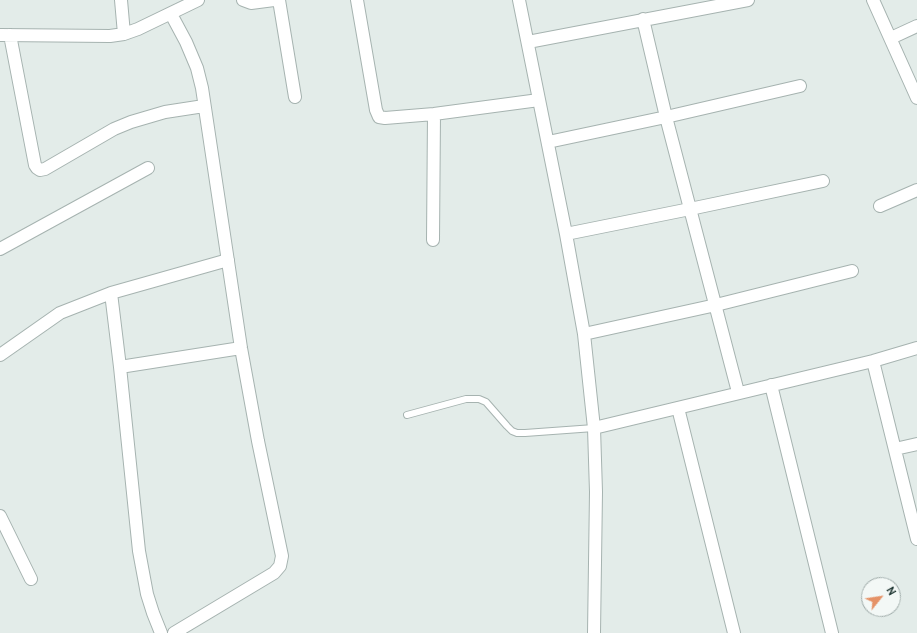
<!DOCTYPE html>
<html>
<head>
<meta charset="utf-8">
<style>
  body { margin:0 }
  #map { position:relative; width:917px; height:633px; overflow:hidden; background:#e3ece9; font-family:Overpass,sans-serif }
  canvas { display:block }
  .north { position:absolute; left:861px; top:577px; width:40px; height:40px; box-sizing:border-box; background:#f3f8f6; border:1px solid #a0acaa; border-radius:50%; rotate:60deg; font-size:11px; font-weight:700; line-height:16px; text-align:center; color:#243b37 }
  .north::after { content:''; display:block; margin:auto; width:14px; height:18px; background:#e59267; clip-path:polygon(50% 0,100% 100%,50% 72%,0 100%) }
</style>
</head>
<body>
<div id="map">
<canvas width="917" height="633"></canvas>
<div class="north">N</div>
</div>
<script>
const g = document.querySelector('canvas').getContext('2d');
g.lineJoin = 'round';
function shape(rows) {
  const path = new Path2D();
  for (const r of rows) {
    path.moveTo(r[0], r[1]);
    for (let i = 2; i < r.length; i += 2) path.lineTo(r[i], r[i + 1]);
  }
  return path;
}
function trace(path, color, width, dash) {
  g.strokeStyle = color;
  g.lineWidth = width;
  g.lineCap = dash ? 'butt' : 'round';
  g.setLineDash(dash || []);
  g.stroke(path);
}
const service = shape([
  [407,415,466,399,479,399,486,402,507,426,512,431,517,433,525,433,594,428]
]);
const minor = shape([
  [121,0,124,34],
  [243,0,251,3,274,0],
  [279,0,295,97],
  [357,0,376,110,379,117,385,118,434,114,539,100],
  [519,0,566,234,584,334,594,428,596,492,594,633],
  [873,0,917,98],
  [171,14,186,42,197,68,202,88,241,348,258,441,282,556,280,566,274,573,174,633],
  [643,19,666,117,738,392],
  [0,35,110,36,124,34,138,29,198,0],
  [10,35,35,165,37,168,40,170,45,169,114,129,131,122,165,112,204,106],
  [891,38,917,26],
  [528,42,748,0],
  [548,142,666,117,800,86],
  [880,206,917,190],
  [566,234,690,209,823,181],
  [433,240,434,114],
  [0,249,148,168],
  [111,293,120,367,139,551,147,594,153,613,161,633],
  [584,334,716,305,852,271],
  [0,355,60,313,111,293,228,260],
  [873,361,917,539],
  [120,367,241,348],
  [771,385,832,633],
  [678,408,734,633],
  [594,428,873,361,917,348],
  [895,449,917,444],
  [0,516,31,579]
]);
trace(service, '#a6b3b0', 8);
trace(minor, '#a6b3b0', 14);
trace(service, '#fff', 6);
trace(minor, '#fff', 12);
</script>
</body>
</html>
